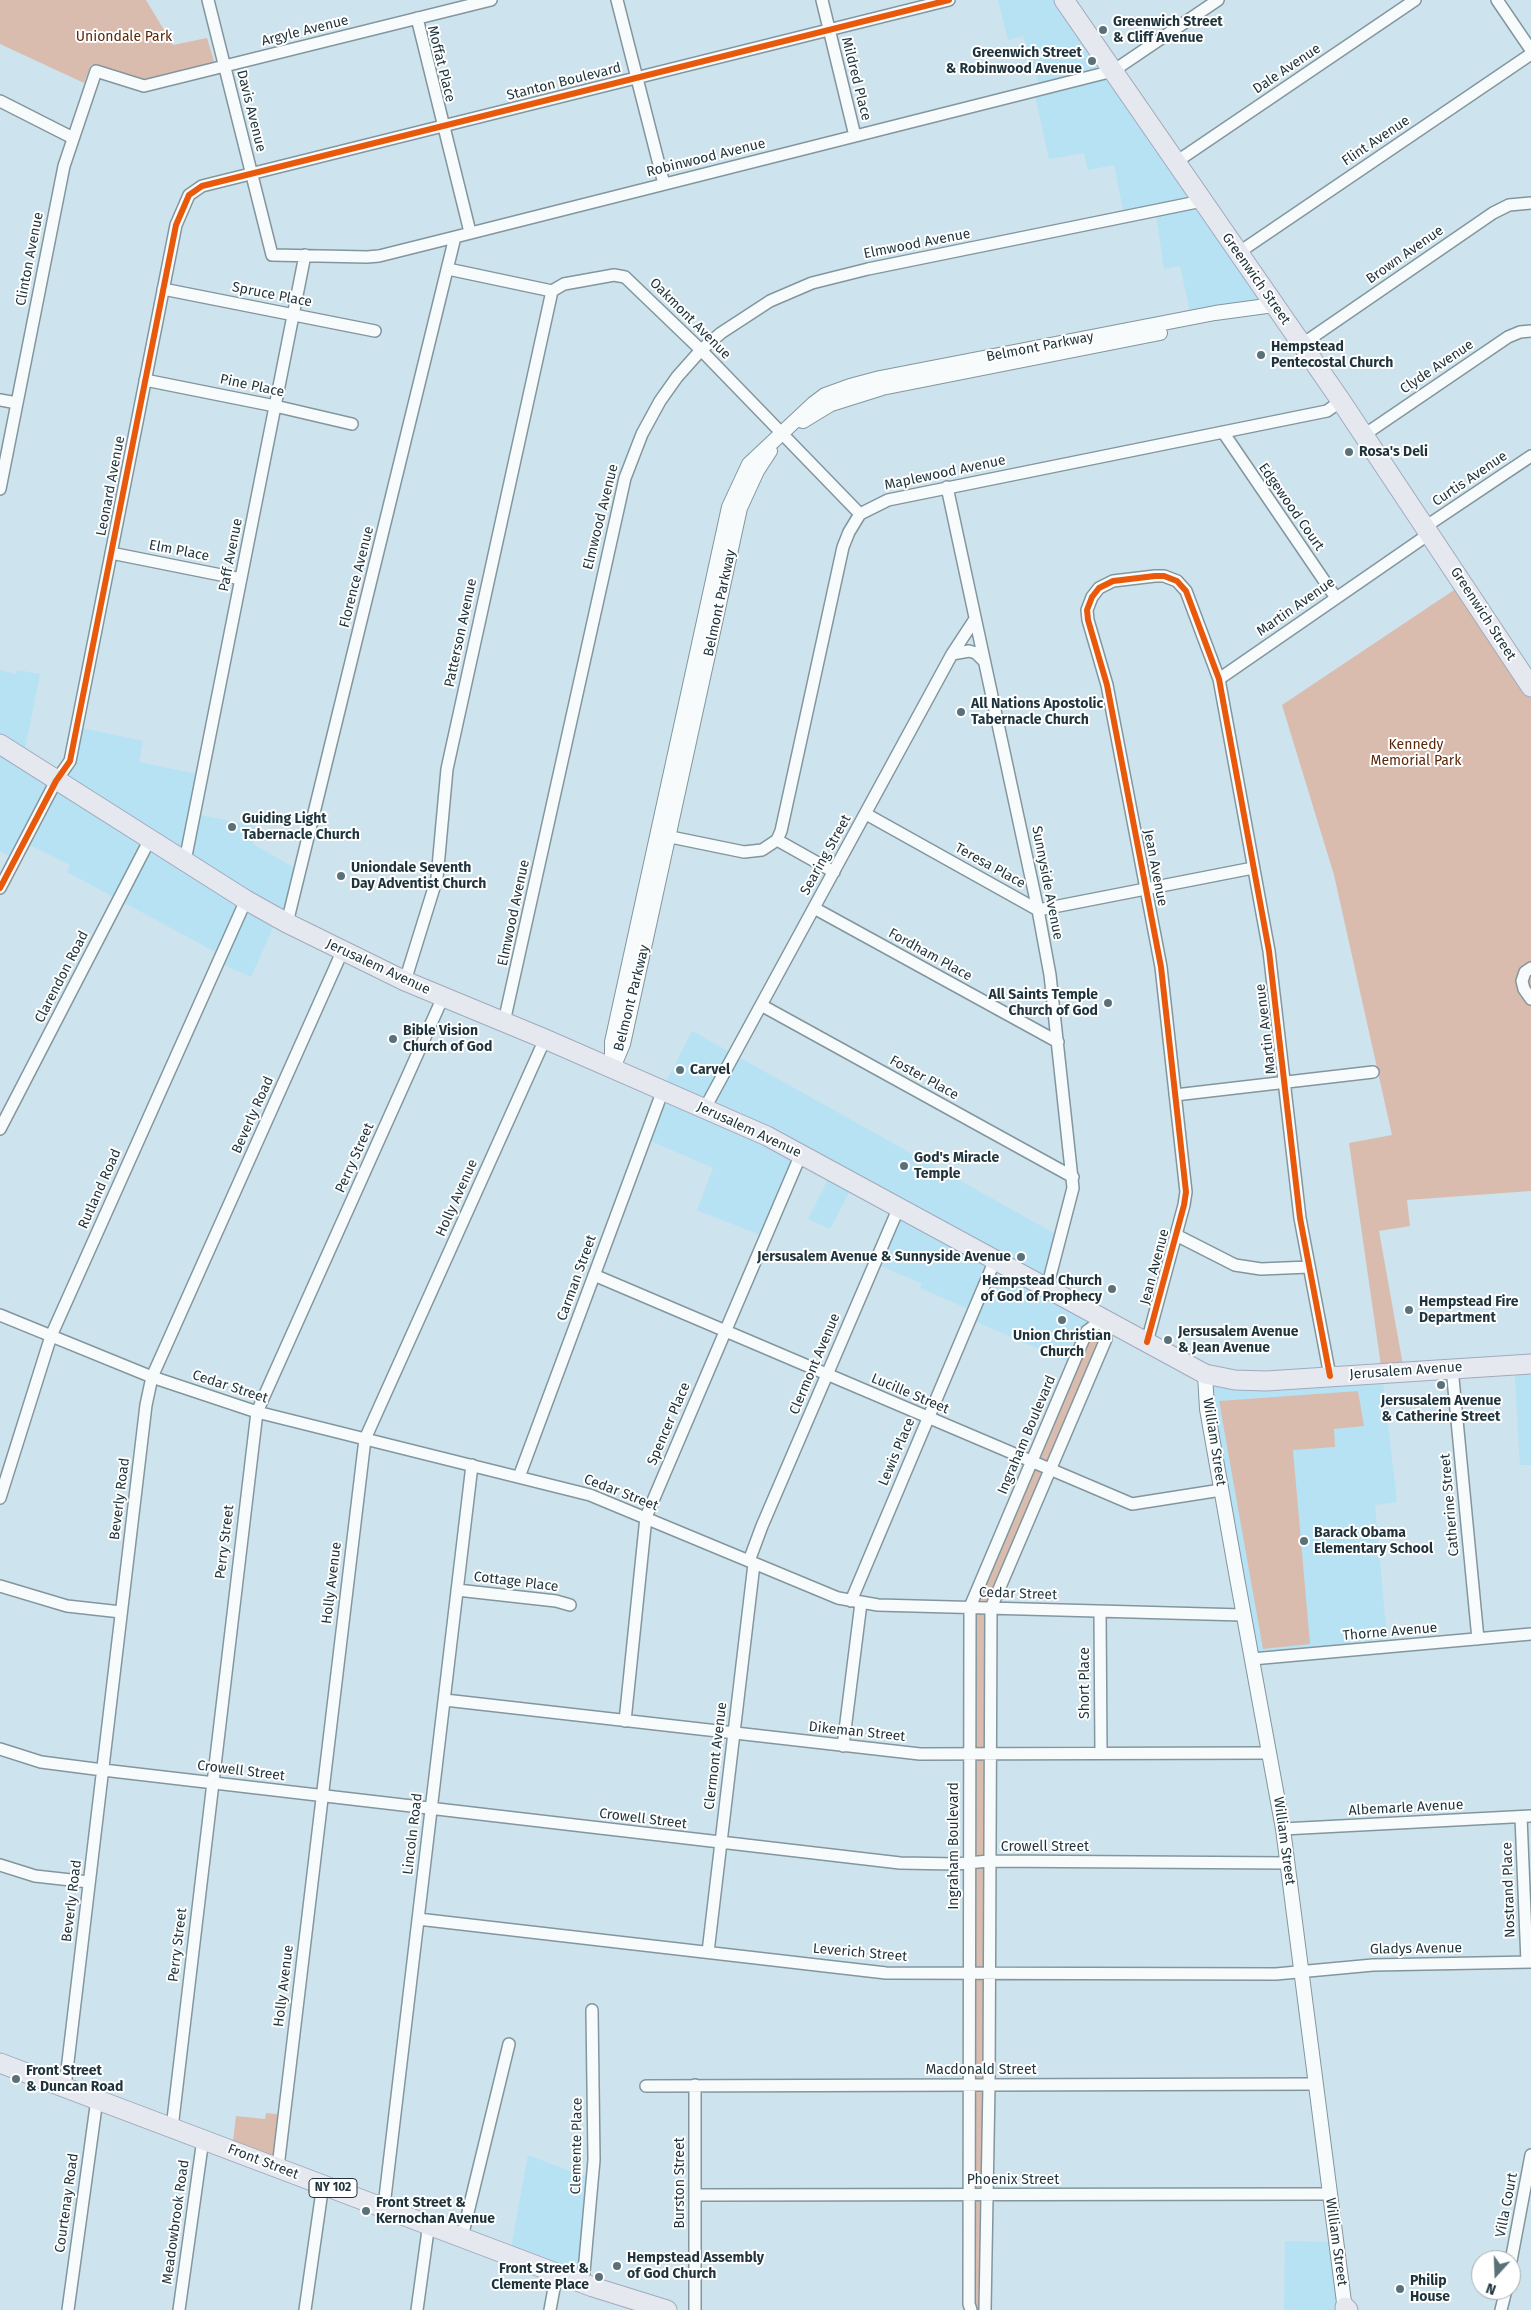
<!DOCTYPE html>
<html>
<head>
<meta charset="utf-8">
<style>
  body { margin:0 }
  #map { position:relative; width:1531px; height:2310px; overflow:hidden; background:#cde3ed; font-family:"Fira Sans",sans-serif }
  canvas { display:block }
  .north { position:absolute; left:1471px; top:2250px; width:50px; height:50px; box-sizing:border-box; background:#fff; border:1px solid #a5adb1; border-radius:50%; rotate:200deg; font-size:14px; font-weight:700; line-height:20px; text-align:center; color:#1e333b }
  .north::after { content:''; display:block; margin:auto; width:18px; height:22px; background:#5b7179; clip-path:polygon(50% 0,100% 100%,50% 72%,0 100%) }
</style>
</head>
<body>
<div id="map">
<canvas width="1531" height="2310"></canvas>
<div class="north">N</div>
</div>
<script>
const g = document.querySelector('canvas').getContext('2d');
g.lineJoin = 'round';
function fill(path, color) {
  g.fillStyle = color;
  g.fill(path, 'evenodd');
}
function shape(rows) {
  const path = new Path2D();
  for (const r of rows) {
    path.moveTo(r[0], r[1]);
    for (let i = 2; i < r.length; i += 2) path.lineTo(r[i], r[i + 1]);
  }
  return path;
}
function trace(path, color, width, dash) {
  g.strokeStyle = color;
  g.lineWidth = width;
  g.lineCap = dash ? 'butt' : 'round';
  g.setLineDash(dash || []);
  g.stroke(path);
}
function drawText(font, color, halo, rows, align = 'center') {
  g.font = font + ' "Fira Sans",sans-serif';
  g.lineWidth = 4;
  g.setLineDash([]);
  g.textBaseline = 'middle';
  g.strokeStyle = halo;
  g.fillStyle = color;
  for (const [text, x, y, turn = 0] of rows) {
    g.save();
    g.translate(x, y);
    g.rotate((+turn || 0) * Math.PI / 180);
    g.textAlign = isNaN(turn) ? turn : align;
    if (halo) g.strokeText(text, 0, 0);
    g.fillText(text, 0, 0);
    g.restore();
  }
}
fill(shape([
  [998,0,1065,0,1273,305,1191,316,1180,266,1164,269,1156,214,1125,219,1114,165,1088,170,1084,153,1049,159,1034,91,1041,89,1023,36,1008,40],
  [0,670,16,674,17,670,40,674,23,759,56,781,70,761,77,727,143,741,139,762,202,775,195,814,256,826,253,844,300,871,287,923,277,919,251,977,218,962,221,955,67,872,70,865,24,842,15,859,0,851],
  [692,1031,1061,1237,1048,1288,1104,1319,1073,1364,970,1319,973,1311,920,1288,922,1284,875,1263,899,1207,854,1183,830,1229,808,1219,832,1171,801,1154,765,1237,697,1210,713,1168,644,1138,662,1090],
  [1531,1364,1531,1465,1520,1465,1514,1365],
  [1382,1373,1397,1502,1375,1505,1387,1639,1251,1654,1205,1374],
  [528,2155,593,2180,583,2283,510,2254],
  [1285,2241,1336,2242,1345,2310,1284,2310]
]), '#b7e2f4');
fill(shape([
  [0,0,146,0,173,45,207,38,214,61,212,65,142,81,91,65,84,83,0,44],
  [1463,584,1531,687,1531,1191,1407,1200,1410,1226,1379,1231,1404,1371,1382,1373,1349,1143,1392,1135,1334,875,1282,705],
  [1104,1319,1106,1339,991,1608,985,2310,971,2310,970,1607,1087,1331],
  [1358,1391,1364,1426,1334,1429,1335,1447,1293,1450,1310,1644,1263,1649,1219,1401],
  [266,2113,284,2115,278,2167,232,2150,236,2116,265,2119]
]), '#dabcaf');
const minor = shape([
  [208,0,272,255,367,257,379,256,455,237,1113,71,1218,0],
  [617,0,664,184],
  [822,0,855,136],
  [1497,0,1531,50],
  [417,18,470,232],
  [0,101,73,138],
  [1176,162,1415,0],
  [1238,253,1531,54],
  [448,269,552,291,564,284,614,275,625,277,701,350,860,514],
  [163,289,375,331],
  [1301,345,1493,213,1509,205,1531,203],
  [145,380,275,406,352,424],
  [0,400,17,403],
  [1223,432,1336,598],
  [1364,435,1508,337,1520,332,1531,331],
  [947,487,1038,910,1050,975,1073,1188,1047,1288],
  [0,489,64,166,96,71,144,86,491,0],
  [1425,527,1531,456],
  [111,553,241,579],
  [952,654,969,651,976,653,984,661],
  [1219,679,1429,534],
  [866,814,1038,910,1253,868],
  [661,835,744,852,762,850,777,840,781,831,843,547,849,532,860,514,888,500,1327,411,1341,401],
  [777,840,834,872],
  [185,861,305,255],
  [0,888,56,781,70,761,176,225,189,195,202,186,949,0],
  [814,908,1058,1042],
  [287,923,455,237],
  [1531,968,1525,972,1522,981,1524,989,1531,999],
  [405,981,437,878,447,769,552,291],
  [761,1005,1073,1177],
  [504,1022,625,478,642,434,660,401,677,377,701,350,721,333,770,301,812,283,868,269,1202,201],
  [1175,1095,1373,1072],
  [705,1108,952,654,975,619],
  [0,1129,150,839],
  [1176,1235,1235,1265,1261,1269,1309,1267],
  [594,1275,1132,1504,1221,1490],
  [0,1315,152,1377,257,1412,590,1495,838,1598,878,1605,1243,1615],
  [1147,1342,1184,1205,1186,1192,1161,967,1107,685,1088,620,1087,610,1092,597,1099,588,1113,581,1155,576,1164,576,1177,581,1186,591,1219,679,1269,951,1300,1218,1330,1376],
  [1452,1368,1478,1639],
  [519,1477,663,1090],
  [0,1498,51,1336,246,900],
  [749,1561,762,1526,899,1207],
  [0,1586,67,1606,121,1612],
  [457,1590,556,1601,570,1605],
  [851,1601,995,1260],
  [1100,1612,1101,1753],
  [1252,1659,1531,1634],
  [445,1700,920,1754,1269,1753],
  [625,1721,646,1517,801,1154],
  [843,1746,861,1603],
  [0,1749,41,1762,103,1770,900,1863,956,1864,989,1861,1287,1863],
  [1521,1817,1527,1962],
  [1283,1829,1531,1816],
  [0,1865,35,1876,89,1882],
  [418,1919,886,1973,1276,1974,1373,1965,1531,1962],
  [708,1952,754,1564],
  [695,2085,695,2310],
  [646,2086,1316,2084],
  [65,2087,146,1405,152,1377,342,952],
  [172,2128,257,1412,443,997],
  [278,2167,365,1439,545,1039],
  [696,2195,1330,2194],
  [384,2206,472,1465],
  [462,2237,509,2044],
  [1511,2261,1531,2155],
  [583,2283,594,2160,592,2010],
  [68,2310,97,2099],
  [179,2310,203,2139],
  [305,2310,323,2184],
  [417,2310,429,2223],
  [550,2310,557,2272],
  [971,2310,969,2304,970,1607,1087,1331,1104,1319],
  [985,2310,989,2085,991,1608,1106,1339,1104,1319],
  [1501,2310,1506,2290]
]);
const tertiary = shape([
  [803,421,831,404,882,388,1160,333],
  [615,1063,623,1044,740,508,757,471,770,451],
  [612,1068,612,1042,729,507,749,464,813,404,825,395,850,386,880,378,1215,313,1274,305],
  [1205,1374,1207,1409,1237,1578,1283,1829,1345,2310]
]);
const primary = shape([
  [1064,0,1341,401,1531,687],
  [0,744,246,900,287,923,405,981,545,1039,767,1136,1205,1374,1235,1380,1266,1381,1531,1364],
  [0,2063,593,2287,667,2310],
  [1345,2307,1348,2310]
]);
trace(minor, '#83969e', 14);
trace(tertiary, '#83969e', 16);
trace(primary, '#a0aabc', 21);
trace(minor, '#f8fbfc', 11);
trace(tertiary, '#f8fbfc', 14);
trace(primary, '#e6e8f0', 19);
trace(shape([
  [0,888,56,781,70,761,176,225,189,195,202,186,949,0],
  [1147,1342,1184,1205,1186,1192,1161,967,1107,685,1088,620,1087,610,1092,597,1099,588,1113,581,1155,576,1164,576,1177,581,1186,591,1219,679,1269,951,1300,1218,1330,1376]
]), '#e8590c', 6);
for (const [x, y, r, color] of [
  [1103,30,5,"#5b7179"],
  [1092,61,5,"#5b7179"],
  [1261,355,5,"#5b7179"],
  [1349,452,5,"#5b7179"],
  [961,712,5,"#5b7179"],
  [232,827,5,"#5b7179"],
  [341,876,5,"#5b7179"],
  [1108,1003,5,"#5b7179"],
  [393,1039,5,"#5b7179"],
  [680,1070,5,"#5b7179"],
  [904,1166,5,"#5b7179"],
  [1021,1257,5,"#5b7179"],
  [1112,1289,5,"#5b7179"],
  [1409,1310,5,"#5b7179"],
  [1062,1320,5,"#5b7179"],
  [1168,1340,5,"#5b7179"],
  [1441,1385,5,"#5b7179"],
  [1304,1541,5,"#5b7179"],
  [16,2079,5,"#5b7179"],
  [366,2211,5,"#5b7179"],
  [617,2266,5,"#5b7179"],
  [599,2277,5,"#5b7179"],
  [1400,2289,5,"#5b7179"]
]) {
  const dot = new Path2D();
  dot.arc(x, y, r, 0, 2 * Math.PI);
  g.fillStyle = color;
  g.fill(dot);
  trace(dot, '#fff', 2);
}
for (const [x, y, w] of [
  [333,2188,48]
]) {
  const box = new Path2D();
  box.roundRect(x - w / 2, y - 9.5, w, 19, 4);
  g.fillStyle = '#fff';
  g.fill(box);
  trace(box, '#1e333b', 1);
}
drawText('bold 12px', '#1e333b', null, [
  ["NY 102",333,2188]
]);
drawText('bold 14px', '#1e333b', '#fff', [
  ["Greenwich Street",1113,22],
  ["& Cliff Avenue",1113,38],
  ["Greenwich Street",1082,53,"right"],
  ["& Robinwood Avenue",1082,69,"right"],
  ["Hempstead",1271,347],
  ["Pentecostal Church",1271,363],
  ["Rosa's Deli",1359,452],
  ["All Nations Apostolic",971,704],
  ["Tabernacle Church",971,720],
  ["Guiding Light",242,819],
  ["Tabernacle Church",242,835],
  ["Uniondale Seventh",351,868],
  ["Day Adventist Church",351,884],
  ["All Saints Temple",1098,995,"right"],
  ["Church of God",1098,1011,"right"],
  ["Bible Vision",403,1031],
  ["Church of God",403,1047],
  ["Carvel",690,1070],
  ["God's Miracle",914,1158],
  ["Temple",914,1174],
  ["Jersusalem Avenue & Sunnyside Avenue",1011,1257,"right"],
  ["Hempstead Church",1102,1281,"right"],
  ["of God of Prophecy",1102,1297,"right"],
  ["Hempstead Fire",1419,1302],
  ["Department",1419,1318],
  ["Jersusalem Avenue",1178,1332],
  ["& Jean Avenue",1178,1348],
  ["Union Christian",1062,1336,"center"],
  ["Church",1062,1352,"center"],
  ["Jersusalem Avenue",1441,1401,"center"],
  ["& Catherine Street",1441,1417,"center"],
  ["Barack Obama",1314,1533],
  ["Elementary School",1314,1549],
  ["Front Street",26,2071],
  ["& Duncan Road",26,2087],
  ["Front Street &",376,2203],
  ["Kernochan Avenue",376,2219],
  ["Hempstead Assembly",627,2258],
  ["of God Church",627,2274],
  ["Front Street &",589,2269,"right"],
  ["Clemente Place",589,2285,"right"],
  ["Philip",1410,2281],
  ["House",1410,2297]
], 'left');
drawText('14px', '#1e333b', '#fff', [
  ["Argyle Avenue",305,31,-14],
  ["Moffat Place",441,64,76],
  ["Dale Avenue",1287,69,-34],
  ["Mildred Place",856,79,76],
  ["Stanton Boulevard",564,82,-14],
  ["Davis Avenue",251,111,76],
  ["Flint Avenue",1376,141,-34],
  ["Robinwood Avenue",706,158,-14],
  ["Elmwood Avenue",917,244,-11],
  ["Brown Avenue",1405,255,-35],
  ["Clinton Avenue",30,259,-79],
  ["Greenwich Street",1256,279,55],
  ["Spruce Place",272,295,11],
  ["Oakmont Avenue",690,319,45],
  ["Belmont Parkway",1040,347,-11],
  ["Clyde Avenue",1437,367,-34],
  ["Pine Place",252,386,12],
  ["Maplewood Avenue",945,473,-12],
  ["Curtis Avenue",1470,479,-34],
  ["Leonard Avenue",111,486,-79],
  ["Edgewood Court",1291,507,55],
  ["Elmwood Avenue",601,517,-76],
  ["Elm Place",179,551,11],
  ["Paff Avenue",231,555,-79],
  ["Florence Avenue",357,577,-76],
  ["Belmont Parkway",720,603,-78],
  ["Martin Avenue",1296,607,-35],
  ["Greenwich Street",1483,614,57],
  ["Patterson Avenue",461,633,-78],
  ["Searing Street",826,855,-61],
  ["Teresa Place",990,866,29],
  ["Jean Avenue",1155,868,79],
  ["Sunnyside Avenue",1047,883,79],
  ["Elmwood Avenue",514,913,-78],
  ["Fordham Place",930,955,29],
  ["Jerusalem Avenue",378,967,25],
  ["Clarendon Road",62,977,-63],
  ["Belmont Parkway",632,998,-76],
  ["Martin Avenue",1266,1029,-97],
  ["Foster Place",924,1078,29],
  ["Beverly Road",253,1115,-66],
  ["Jerusalem Avenue",749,1130,25],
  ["Perry Street",355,1158,-66],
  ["Rutland Road",100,1189,-66],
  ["Holly Avenue",457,1198,-66],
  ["Jean Avenue",1155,1267,-75],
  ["Carman Street",577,1278,-70],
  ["Clermont Avenue",815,1364,-67],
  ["Jerusalem Avenue",1406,1371,-4],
  ["Cedar Street",230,1387,18],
  ["Lucille Street",910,1394,23],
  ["Spencer Place",669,1424,-67],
  ["Ingraham Boulevard",1027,1435,-67],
  ["William Street",1214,1442,81],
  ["Lewis Place",897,1452,-67],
  ["Cedar Street",621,1493,21],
  ["Beverly Road",120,1499,-83],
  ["Catherine Street",1450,1505,-95],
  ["Perry Street",225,1542,-83],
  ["Cottage Place",516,1582,7],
  ["Holly Avenue",332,1583,-83],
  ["Cedar Street",1018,1594,2],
  ["Thorne Avenue",1390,1632,-5],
  ["Short Place",1085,1683,-90],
  ["Dikeman Street",857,1732,6],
  ["Clermont Avenue",716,1756,-83],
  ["Crowell Street",241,1771,7],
  ["Albemarle Avenue",1406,1808,-3],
  ["Crowell Street",643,1819,7],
  ["Lincoln Road",413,1834,-83],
  ["William Street",1284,1841,82],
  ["Ingraham Boulevard",954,1846,-90],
  ["Crowell Street",1045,1847],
  ["Nostrand Place",1509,1890,-92],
  ["Beverly Road",72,1901,-83],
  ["Perry Street",178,1945,-83],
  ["Gladys Avenue",1416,1949,-1],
  ["Leverich Street",860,1953,5],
  ["Holly Avenue",284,1986,-83],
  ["Macdonald Street",981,2070],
  ["Clemente Place",577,2146,-89],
  ["Front Street",263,2162,21],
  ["Phoenix Street",1013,2180],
  ["Burston Street",680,2183,-90],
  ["Courtenay Road",67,2203,-82],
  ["Villa Court",1507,2205,-79],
  ["Meadowbrook Road",176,2222,-82],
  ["William Street",1336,2242,82]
]);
drawText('14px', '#5b2609', '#fff', [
  ["Uniondale Park",124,37],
  ["Kennedy",1416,745],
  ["Memorial Park",1416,761]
]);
</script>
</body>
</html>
